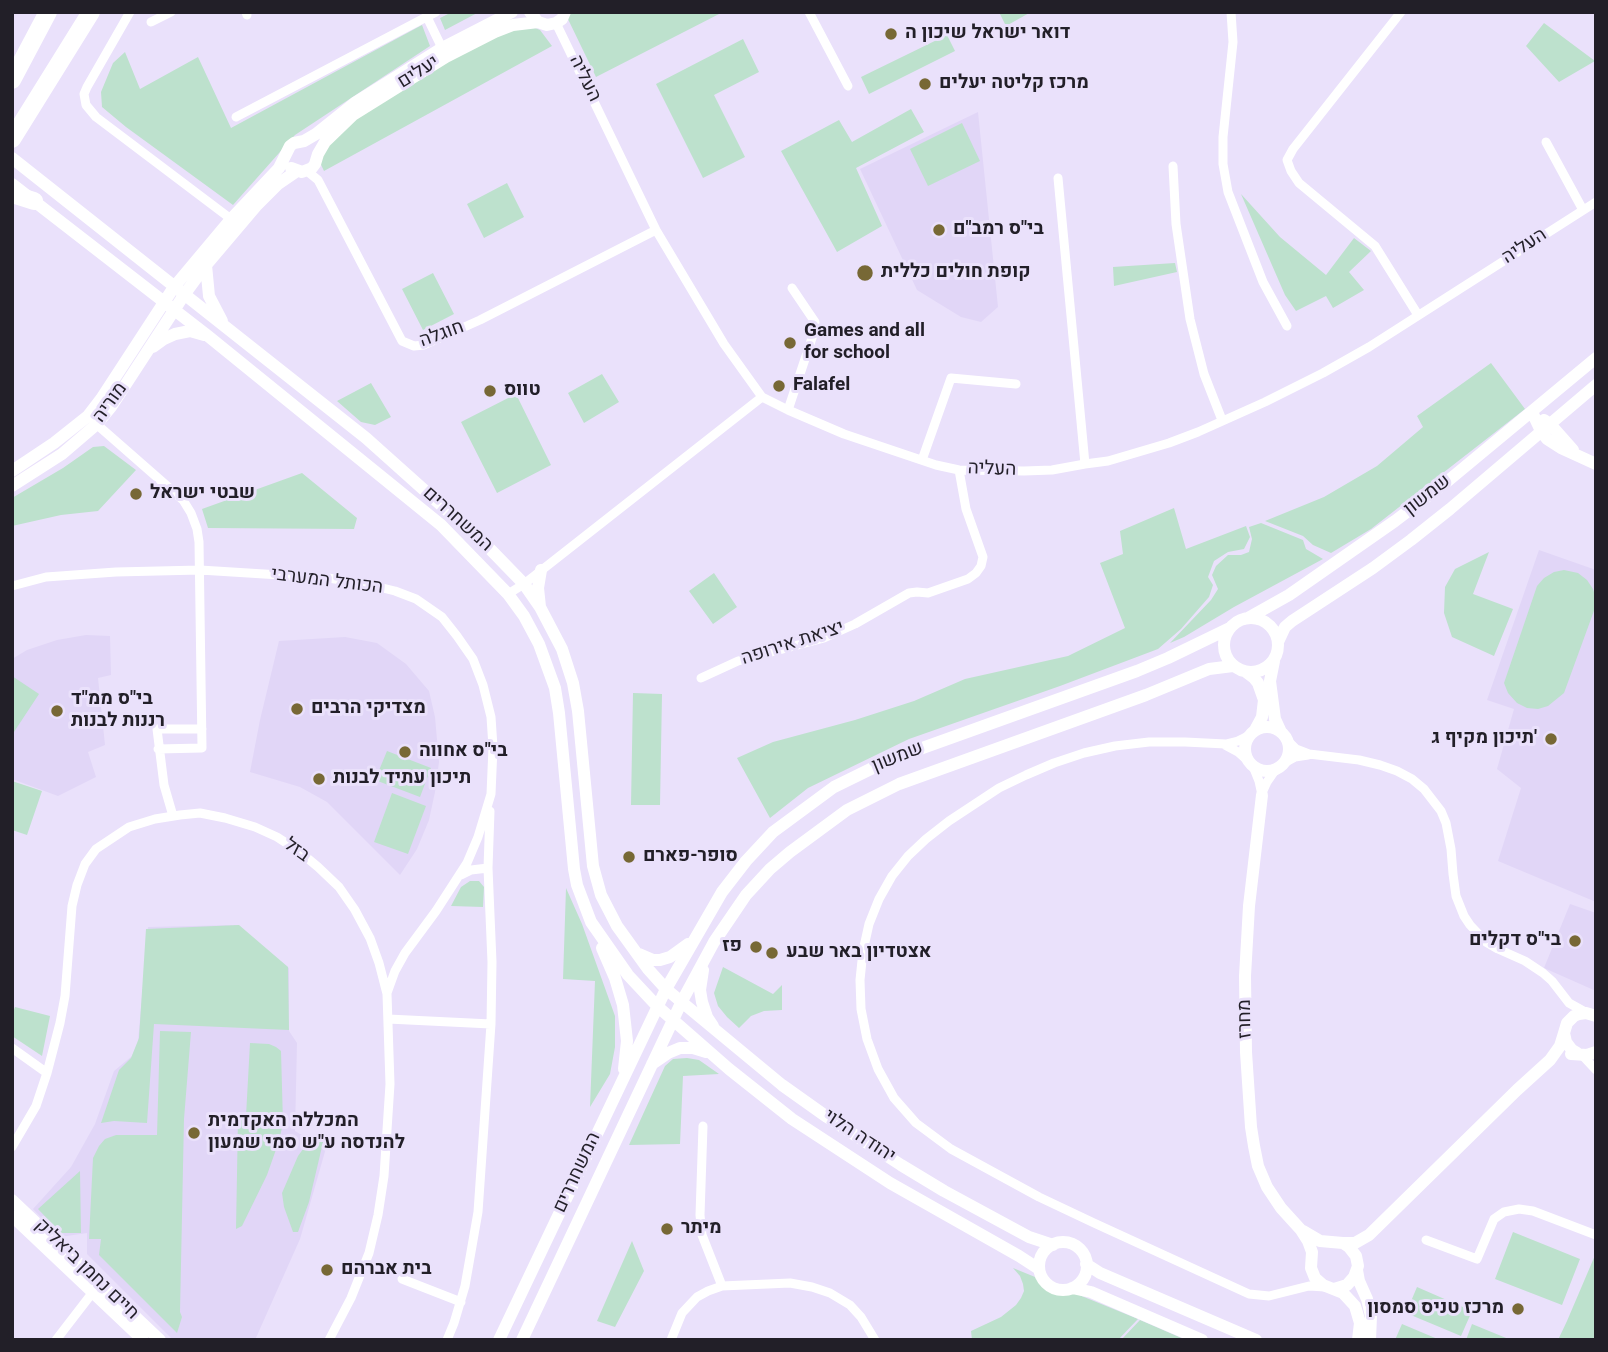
<!DOCTYPE html>
<html>
<head>
<meta charset="utf-8">
<style>
  body { margin:0 }
  #map { position:relative; width:1608px; height:1352px; overflow:hidden; background:#eae1fb; font-family:Georgia,serif }
  canvas { display:block }
  .frame { position:absolute; inset:0; border:14px solid #221f28; pointer-events:none }
</style>
</head>
<body>
<div id="map">
<canvas width="1608" height="1352"></canvas>
<div class="frame"></div>
</div>
<script>
const g = document.querySelector('canvas').getContext('2d');
g.lineJoin = 'round';
function fill(path, color) {
  g.fillStyle = color;
  g.fill(path, 'evenodd');
}
function shape(rows) {
  const path = new Path2D();
  for (const r of rows) {
    if (r.length === 3) {
      path.moveTo(r[0] + r[2], r[1]);
      path.arc(r[0], r[1], r[2], 0, 2 * Math.PI);
      continue;
    }
    path.moveTo(r[0], r[1]);
    for (let i = 2; i < r.length; i += 2) path.lineTo(r[i], r[i + 1]);
  }
  return path;
}
function trace(path, color, width, dash) {
  g.strokeStyle = color;
  g.lineWidth = width;
  g.lineCap = dash ? 'butt' : 'round';
  g.setLineDash(dash || []);
  g.stroke(path);
}
function drawText(font, color, halo, rows, align = 'center') {
  g.font = font + ' Georgia,Heebo,serif';
  g.lineWidth = 6;
  g.setLineDash([]);
  g.textBaseline = 'middle';
  g.strokeStyle = halo;
  g.fillStyle = color;
  for (const [text, x, y, turn = 0] of rows) {
    g.save();
    g.translate(x, y);
    g.rotate((+turn || 0) * Math.PI / 180);
    g.textAlign = isNaN(turn) ? turn : align;
    if (halo) g.strokeText(text, 0, 0);
    g.fillText(text, 0, 0);
    g.restore();
  }
}
fill(shape([
  [978,112,998,307,981,322,961,317,917,290,860,169],
  [1539,550,1596,570,1596,902,1498,861,1521,788,1497,769,1514,709,1487,700],
  [86,635,110,636,111,675,98,678,105,745,88,752,96,777,58,796,12,779,12,659,27,650,57,640],
  [345,637,377,643,406,664,429,691,435,717,439,762,435,792,429,820,417,849,400,875,327,802,300,787,250,772,260,720,279,641],
  [1570,904,1596,913,1596,991,1544,968],
  [237,925,289,968,289,1031,297,1043,295,1131,300,1134,330,1134,300,1239,255,1340,173,1340,87,1254,87,1233,60,1237,33,1209,71,1167,95,1124,114,1071,132,1056,138,1042,148,927]
]), '#e1d6f7');
fill(shape([
  [452,12,479,12,445,30,440,18],
  [567,12,723,12,596,77,566,15],
  [999,12,1031,12,1006,26],
  [1544,23,1595,61,1559,82,1526,46],
  [422,25,430,46,295,135,233,205,126,127,102,107,101,92,113,63,125,52,140,89,198,57,231,128],
  [528,25,540,30,552,46,324,171,315,152,347,124,444,64,511,29],
  [947,35,955,51,869,94,861,77],
  [743,39,759,72,714,95,745,157,703,178,656,84],
  [911,109,924,132,856,168,882,226,837,252,781,151,839,120,852,142],
  [962,123,980,161,928,186,910,149],
  [507,183,524,217,484,238,467,204],
  [1241,194,1280,237,1326,275,1354,238,1371,251,1349,272,1364,290,1333,308,1326,296,1296,311,1285,295],
  [1175,263,1177,272,1114,286,1113,267],
  [433,273,454,314,423,330,402,289],
  [1491,363,1525,409,1371,529,1331,553,1313,545,1303,536,1265,521,1324,497,1377,466,1423,427,1417,416],
  [602,374,619,402,584,423,568,393],
  [371,383,391,417,375,425,361,422,337,401],
  [516,394,551,465,497,493,461,422],
  [104,446,136,470,98,511,61,515,12,526,12,498,63,468,93,447],
  [302,473,357,518,354,529,208,528,202,509],
  [1174,508,1186,549,1246,526,1250,537,1244,549,1228,552,1214,561,1208,577,1213,585,1209,597,1181,629,1158,649,1060,686,909,739,808,788,770,818,737,758,773,742,855,720,914,701,965,679,1068,656,1125,628,1100,563,1123,554,1120,531],
  [1261,523,1303,540,1306,549,1323,559,1234,607,1184,637,1170,643,1211,600,1218,589,1212,575,1216,566,1228,555,1241,555,1249,552,1252,539,1249,527],
  [1489,552,1473,594,1513,609,1494,656,1452,637,1444,613,1445,587,1455,569],
  [1564,570,1578,573,1587,580,1593,589,1596,598,1595,608,1564,693,1548,706,1538,709,1527,708,1517,703,1508,693,1504,683,1537,586,1544,578,1554,572],
  [714,573,737,607,713,624,689,591],
  [12,676,39,694,12,735],
  [633,693,662,694,660,805,631,805],
  [387,751,431,768,420,797,375,780],
  [12,781,42,791,27,835,12,830],
  [392,793,426,806,408,854,374,842],
  [470,881,479,881,484,887,483,907,451,906,461,887],
  [566,888,582,924,615,1016,615,1047,610,1074,590,1107,595,981,563,979],
  [239,925,288,967,289,1030,154,1024,147,1123,114,1121,101,1123,119,1070,131,1058,139,1038,146,929],
  [723,967,773,994,782,985,782,1010,764,1011,751,1016,739,1028,727,1017,718,1006,714,993],
  [15,1007,50,1016,42,1056,12,1036,12,1015],
  [160,1031,191,1032,184,1119,180,1312,182,1317,177,1333,99,1255,101,1239,89,1239,93,1158,99,1146,105,1139,116,1135,157,1135],
  [250,1043,269,1044,276,1047,281,1051,283,1123,279,1141,267,1175,242,1226,236,1229,238,1118,246,1116],
  [687,1058,699,1060,719,1074,683,1076,680,1144,629,1145,665,1066,673,1059],
  [324,1138,309,1202,298,1232,293,1232,284,1207,282,1193,298,1156,306,1145],
  [80,1171,81,1233,61,1233,38,1209],
  [1513,1232,1580,1259,1562,1305,1495,1279],
  [632,1241,644,1271,615,1327,597,1321],
  [1596,1253,1596,1340,1558,1340,1567,1321],
  [1013,1268,1138,1319,1118,1340,972,1340,971,1331,1001,1317,1016,1305,1021,1298,1024,1291,1023,1284,1020,1276],
  [1417,1287,1472,1311,1461,1336,1406,1313],
  [1140,1320,1186,1340,1121,1340],
  [1402,1324,1440,1340,1395,1340],
  [1472,1324,1511,1340,1466,1340]
]), '#bde1cd');
trace(shape([
  [130,12,87,87,84,94,86,105,96,117,231,219],
  [246,12,247,15],
  [809,12,848,86],
  [1231,12,1233,42,1223,137,1223,164,1228,192,1263,282,1287,326],
  [1401,12,1293,149,1287,160,1291,171,1299,183,1375,246,1418,315],
  [427,17,442,48],
  [151,22,171,12],
  [556,23,656,230,724,344,762,397,788,410,844,434,936,465,959,470,1024,471,1052,470,1085,464,1108,461,1169,443,1198,432,1265,402,1323,373,1369,347,1596,202],
  [236,117,436,12],
  [1546,142,1583,210],
  [1173,166,1176,224,1190,319,1204,374,1222,420],
  [307,171,318,180,402,341,414,346,424,345,480,320,656,230],
  [1058,178,1085,464],
  [788,410,815,329,815,322,792,288],
  [94,422,183,500,191,513,197,529,199,542,202,748,158,749],
  [922,460,951,378,1016,384],
  [12,586,46,577,116,572,200,570,328,578,362,583,395,591,416,599,442,617,457,636,473,659,483,685,491,717,493,747,491,794,478,837,467,863,436,911,405,953,395,971,387,993],
  [508,594,524,584,762,397],
  [701,678,738,661,824,638,855,624,909,593,917,592,928,593,968,579,976,573,981,566,983,557,966,509,959,470],
  [1250,735,1238,741,1226,744,1185,742,1149,742,1115,746,1084,753,1054,763,1026,775,999,788,949,821,926,839,908,856,892,876,879,899,869,924,863,951,860,980,861,1009,867,1039,878,1069,894,1098,916,1123,951,1149,1039,1197,1094,1223,1249,1294,1269,1296,1309,1286,1325,1287],
  [1287,740,1296,749,1309,754,1359,760,1380,765,1397,771,1412,779,1424,789,1441,811,1446,823,1451,849,1453,874,1456,896,1464,916,1470,925,1486,942,1498,949,1525,961,1543,973,1552,981,1569,1003,1587,1013],
  [1225,745,1238,752,1248,761],
  [1284,763,1295,757,1308,755],
  [1253,766,1259,781,1262,795],
  [1262,793,1267,782,1276,769],
  [173,816,164,785,157,729,202,729],
  [461,875,471,870,488,868],
  [388,1019,491,1024],
  [12,1048,47,1073],
  [1582,1055,1596,1070],
  [703,1126,700,1215,702,1235,722,1286],
  [12,1147,36,1106,47,1073,60,1023,65,996,72,906,77,885,85,864,96,849,129,827,155,819,180,815,200,813,225,818,255,827,277,837,300,852,318,867,339,887,355,910,370,938,379,963,387,994,390,1084,384,1176,378,1215,369,1253,351,1298,329,1340],
  [1426,1240,1477,1259,1494,1219,1504,1212,1519,1209,1533,1211,1596,1235],
  [402,1279,461,1302],
  [56,1340,93,1292],
  [447,1340,454,1323,465,1286,478,1212,491,1024,492,962,488,868,490,811],
  [671,1340,682,1313,697,1297,708,1291,722,1286,790,1283,812,1287,830,1293,850,1305,861,1317,875,1340]
]), '#fff', 9);
trace(shape([
  [530,12,538,22,547,25,556,23,562,19,565,12],
  [12,158,366,438,490,549,524,584,540,607,562,649,573,683,578,711,593,866,601,895,617,926,648,969,666,989,782,1085,827,1117,901,1165,944,1191,1029,1237,1053,1245],
  [291,168,302,172,312,168,315,164,318,154,325,142,353,115,446,57,495,32,513,25,538,22],
  [12,184,208,336,441,525,508,594,524,616,539,644,555,688,559,713,574,869,577,885,591,922,628,975,657,1006,729,1069,792,1119,890,1183,1019,1256,1039,1269],
  [206,265,209,296,222,321],
  [153,347,164,339,175,334,190,331,204,335],
  [1532,412,1541,431,1547,439,1561,448,1596,464],
  [1544,420,1550,424,1573,450],
  [12,471,54,443,88,416,101,399,174,287,231,219,279,168,290,146,294,143,304,141,316,134,356,102,442,48,512,12],
  [12,486,62,454,97,424,111,407,184,295,206,265,256,206,278,184,297,171],
  [540,607,538,588,541,570],
  [1251,645,27],
  [1248,618,1289,595,1395,521,1449,480,1596,358],
  [1278,642,1285,627,1292,621,1373,568,1411,540,1450,509,1596,385],
  [1274,661,1270,681,1275,719,1281,732],
  [1246,672,1254,678,1258,683,1264,700,1262,717,1255,730],
  [1267,749,22],
  [1262,795,1249,906,1245,976,1246,1052,1251,1127,1254,1146,1258,1166,1267,1187,1281,1208,1301,1230,1308,1241,1312,1252,1311,1268,1315,1278,1323,1285,1343,1293,1355,1306,1360,1323,1358,1340],
  [602,948,615,978,623,1005,627,1041,624,1069],
  [639,954,653,960,660,960,670,957,688,944],
  [703,970,700,990,702,1002,707,1017,713,1026],
  [1577,1053,1572,1050,1566,1042,1564,1033,1567,1023,1574,1016,1579,1014,1586,1013,1596,1016],
  [1571,1054,1587,1055,1596,1052],
  [652,1064,668,1053,680,1048,693,1048,706,1052],
  [12,1200,160,1340],
  [12,1216,143,1340],
  [1303,1231,1320,1241,1343,1243,1349,1247,1356,1256,1358,1266,1354,1277,1347,1285,1334,1289],
  [1063,1266,24],
  [1343,1243,1355,1243,1369,1235,1517,1090,1550,1060,1560,1046,1564,1033],
  [1086,1264,1100,1273,1256,1340],
  [1357,1270,1359,1281,1367,1299,1371,1316,1370,1340],
  [1072,1288,1091,1292,1202,1340],
  [499,1340,666,989,722,892,746,861,773,832,834,787,889,760,1137,671,1168,658,1230,628],
  [522,1340,681,1003,714,942,729,920,746,895,770,869,790,852,847,810,899,784,1146,695,1209,669,1233,666]
]), '#fff', 12);
trace(shape([
  [12,80,48,12],
  [12,139,91,12],
  [12,194,34,201]
]), '#fff', 18);
for (const [x, y, r, color] of [
  [891,34,7,"#776835"],
  [925,84,7,"#776835"],
  [939,230,7,"#776835"],
  [865,273,9,"#776835"],
  [790,343,7,"#776835"],
  [779,386,7,"#776835"],
  [490,391,7,"#776835"],
  [136,494,7,"#776835"],
  [297,709,7,"#776835"],
  [57,711,7,"#776835"],
  [1551,739,7,"#776835"],
  [405,752,7,"#776835"],
  [319,779,7,"#776835"],
  [629,857,7,"#776835"],
  [1575,941,7,"#776835"],
  [756,947,7,"#776835"],
  [772,953,7,"#776835"],
  [194,1133,7,"#776835"],
  [667,1229,7,"#776835"],
  [327,1270,7,"#776835"],
  [1518,1309,7,"#776835"]
]) {
  const dot = new Path2D();
  dot.arc(x, y, r, 0, 2 * Math.PI);
  g.fillStyle = color;
  g.fill(dot);
  trace(dot, '#eae1fb', 2.5);
}
drawText('bold 19px', '#221f28', '#eae1fb', [
  ["דואר ישראל שיכון ה",905,34],
  ["מרכז קליטה יעלים",939,84],
  ["בי\"ס רמב\"ם",953,230],
  ["קופת חולים כללית",881,273],
  ["Games and all",804,332],
  ["for school",804,354],
  ["Falafel",793,386],
  ["טווס",504,391],
  ["שבטי ישראל",150,494],
  ["בי\"ס ממ\"ד",71,700],
  ["רננות לבנות",71,722],
  ["מצדיקי הרבים",311,709],
  ["תיכון מקיף ג'",1537,739,"right"],
  ["בי\"ס אחווה",419,752],
  ["תיכון עתיד לבנות",333,779],
  ["סופר-פארם",643,857],
  ["בי\"ס דקלים",1561,941,"right"],
  ["פז",742,947,"right"],
  ["אצטדיון באר שבע",786,953],
  ["המכללה האקדמית",208,1122],
  ["להנדסה ע\"ש סמי שמעון",208,1144],
  ["מיתר",681,1229],
  ["בית אברהם",341,1270],
  ["מרכז טניס סמסון",1504,1309,"right"]
], 'left');
drawText('19px', '#221f28', '#eae1fb', [
  ["יעלים",419,73,-32],
  ["העליה",584,79,64],
  ["העליה",1525,247,-33],
  ["חוגלה",442,335,-20],
  ["מוריה",111,403,-54],
  ["העליה",992,470,2],
  ["שמשון",1428,496,-38],
  ["המשחררים",457,520,42],
  ["הכותל המערבי",327,582,7],
  ["יציאת אירופה",793,644,-18],
  ["שמשון",898,758,-22],
  ["בזל",296,851,36],
  ["מחרז",1246,1019,-91],
  ["יהודה הלוי",859,1137,33],
  ["המשחררים",578,1173,-65],
  ["חיים נחמן ביאליק",86,1270,44]
]);
</script>
</body>
</html>
